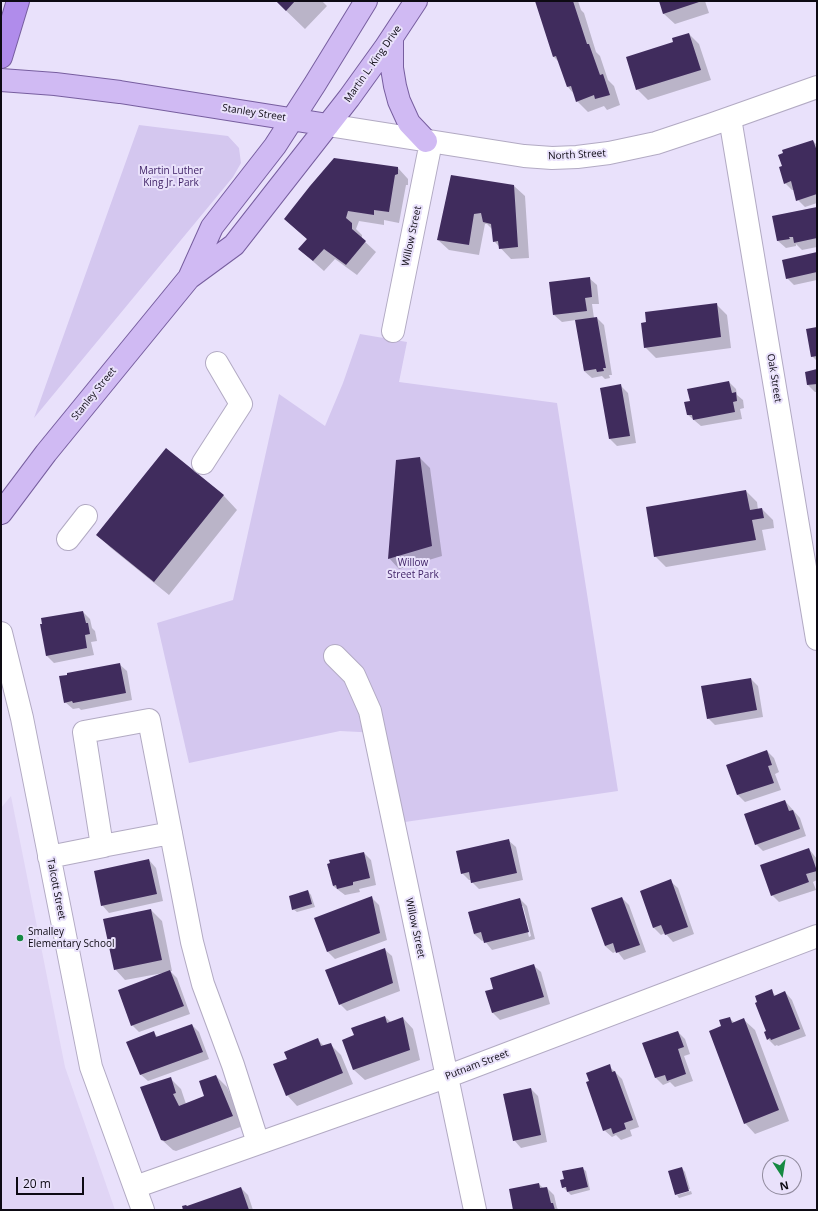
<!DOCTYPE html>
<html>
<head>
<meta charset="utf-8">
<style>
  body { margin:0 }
  #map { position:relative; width:818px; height:1211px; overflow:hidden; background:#e9e1fb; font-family:"Open Sans",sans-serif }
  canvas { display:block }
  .frame { position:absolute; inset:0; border:2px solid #0d0a13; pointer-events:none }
  .north { position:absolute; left:762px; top:1155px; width:40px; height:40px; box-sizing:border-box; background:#e9e1fb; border:1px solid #918b9e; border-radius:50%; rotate:168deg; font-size:11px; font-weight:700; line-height:16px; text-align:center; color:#0d0a13 }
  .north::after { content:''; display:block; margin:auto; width:14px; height:18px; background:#158942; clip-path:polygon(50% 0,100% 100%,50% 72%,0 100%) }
  .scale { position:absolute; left:16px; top:1177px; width:68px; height:18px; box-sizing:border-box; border:2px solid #0d0a13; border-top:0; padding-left:5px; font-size:12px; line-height:14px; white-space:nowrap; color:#0d0a13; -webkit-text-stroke:3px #e9e1fb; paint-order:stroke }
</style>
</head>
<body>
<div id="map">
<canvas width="818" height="1211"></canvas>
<div class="frame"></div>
<div class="north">N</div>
<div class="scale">20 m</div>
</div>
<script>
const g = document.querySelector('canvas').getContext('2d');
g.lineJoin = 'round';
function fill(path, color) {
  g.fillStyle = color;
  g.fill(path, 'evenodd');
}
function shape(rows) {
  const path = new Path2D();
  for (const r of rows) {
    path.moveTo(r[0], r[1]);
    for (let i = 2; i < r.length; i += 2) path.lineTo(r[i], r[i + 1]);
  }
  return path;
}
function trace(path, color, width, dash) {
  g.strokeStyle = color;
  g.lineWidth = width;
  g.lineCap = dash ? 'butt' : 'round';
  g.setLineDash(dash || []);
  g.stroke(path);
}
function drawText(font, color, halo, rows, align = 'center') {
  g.font = font + ' "Open Sans",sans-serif';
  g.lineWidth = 4;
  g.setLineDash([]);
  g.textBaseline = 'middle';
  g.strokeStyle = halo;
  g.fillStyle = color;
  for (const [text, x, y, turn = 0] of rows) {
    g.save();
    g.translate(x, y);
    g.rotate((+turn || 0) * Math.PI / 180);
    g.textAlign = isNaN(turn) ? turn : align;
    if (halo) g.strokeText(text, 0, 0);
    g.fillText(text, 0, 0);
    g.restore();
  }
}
fill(shape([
  [11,796,65,1067,115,1210,1,1210,1,808]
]), '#e0d5f5');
fill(shape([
  [139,125,228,136,239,148,241,163,233,177,34,418],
  [360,334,407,342,399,382,557,403,618,791,398,823,379,733,340,731,189,763,157,623,233,600,279,394,325,426,343,383]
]), '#d4c7ef');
fill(shape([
  [276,1,322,1,327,6,305,29],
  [536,1,578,1,581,10,584,13,596,52,600,56,608,80,614,86,620,105,607,110,604,106,588,112,577,101,574,94,568,87,559,62,554,57],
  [660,1,705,1,709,13,675,24,664,14],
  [689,34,699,44,711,80,648,100,637,89,675,42],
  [813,141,817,145,817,203,805,207,798,200,794,190,792,190,785,183,783,166],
  [398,168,408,179,408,185,406,185,399,223,384,220,384,225,359,221,356,229,362,235,362,239,376,252,357,275,335,259,324,271,299,249,308,240,285,219],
  [451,176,514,186,525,196,529,258,511,259,494,241,493,230,487,224,485,224,479,255,449,250,438,240],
  [817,208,817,247,802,250,796,244,796,246,786,248,778,241,774,217],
  [817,253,817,280,794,285,787,278],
  [589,278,597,285,599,304,592,304,594,318,597,318,604,325,612,375,609,375,610,378,605,379,602,376,592,378,584,371,576,320,562,322,554,315],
  [716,304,727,315,731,348,656,358,645,347],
  [817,328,817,361,812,356],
  [817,371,817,392,815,392,808,385,806,373],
  [729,382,736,389,737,395,743,400,744,408,740,409,742,419,701,426,688,415,691,402],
  [621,386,628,393,636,443,617,446,610,439],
  [166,449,224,496,237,510,169,595,111,548,97,535],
  [420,458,430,468,442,556,399,569,389,558],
  [746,491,757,502,758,510,762,509,773,520,774,528,762,530,766,550,666,567,655,556],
  [83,612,90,619,92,628,95,631,97,641,91,642,94,655,54,663,47,656,41,625],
  [119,664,127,671,132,700,81,710,79,708,73,709,65,702],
  [751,679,758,686,763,717,715,725,708,718],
  [767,751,774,758,779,772,775,774,781,790,745,802,738,795,727,765],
  [785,801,800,818,806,836,763,851,756,844],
  [508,840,516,847,523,880,479,889,472,882,472,880,469,880,462,873],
  [809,849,817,859,817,880,813,882,816,890,779,902,772,895],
  [364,853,371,860,376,885,359,889,360,892,345,895,333,886],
  [149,860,156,868,163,901,109,913,102,905],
  [670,881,678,888,694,934,673,942,665,933,661,935,654,928,641,892],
  [308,891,311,895,315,907,297,912,293,909],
  [372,898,379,905,387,940,335,959,328,952,315,918],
  [622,898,629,905,646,952,624,960,617,951,613,953,605,946],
  [520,899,527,906,535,939,492,950,484,940,482,941,474,934,469,912],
  [521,906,523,906,531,936,529,937],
  [151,910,162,921,172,971,170,971,177,978,190,1014,139,1032,132,1025,163,973,125,980,115,969],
  [384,949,392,956,400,991,347,1011,340,1004],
  [533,965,541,972,550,1004,500,1020,493,1013,486,992,494,990],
  [771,991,776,996,785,992,792,1000,806,1036,778,1046,777,1045,775,1046,768,1039,768,1031,758,1003],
  [385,1017,391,1022,403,1018,413,1029,420,1060,365,1080,354,1070,343,1040,355,1036],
  [729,1018,735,1023,744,1020,755,1030,789,1121,755,1134,745,1123,722,1026],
  [192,1025,199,1032,209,1059,148,1081,140,1074,153,1032,158,1037],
  [678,1032,685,1039,690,1054,684,1056,693,1081,675,1087,670,1082,663,1085,655,1077],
  [318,1040,324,1046,330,1044,341,1055,353,1084,297,1106,287,1095,288,1059],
  [609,1066,622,1079,639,1127,630,1130,632,1136,621,1140,616,1135,612,1137,604,1130],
  [216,1076,227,1087,243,1126,176,1151,173,1150,162,1140,170,1078,181,1089,186,1104,206,1096],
  [531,1089,538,1096,547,1142,521,1148,514,1140],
  [582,1168,586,1171,590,1190,571,1195,564,1188,571,1187,563,1187,565,1179],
  [682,1168,685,1172,690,1189,676,1193,676,1195,676,1194],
  [539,1184,543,1188,547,1188,554,1195,557,1208,559,1210,514,1210],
  [241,1188,248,1195,253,1210,184,1210,188,1207],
  [691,1191,692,1194,679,1198,677,1195]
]), '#0003');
fill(shape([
  [276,1,295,1,286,11],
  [535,1,573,1,587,44,589,44,600,75,603,74,610,95,595,99,594,95,576,102,571,86,567,87,556,56,553,57],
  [659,1,699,1,699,2,663,14],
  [689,33,701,70,636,90,626,57,673,42,672,38],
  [813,140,817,151,817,194,796,201,791,181,784,184,779,167,782,166,778,155,783,153,782,150],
  [334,158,398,167,398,174,395,175,389,212,374,210,374,215,348,211,346,218,352,223,352,229,366,241,346,265,324,249,313,261,298,249,307,239,284,219,310,186],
  [451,175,514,185,518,247,499,249,498,241,493,242,491,224,483,222,481,213,474,214,469,245,437,240],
  [817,207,817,238,794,243,793,237,789,237,790,239,777,241,772,216],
  [817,252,817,272,786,279,782,260],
  [590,277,592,297,585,298,587,311,553,315,549,282],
  [717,303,721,337,644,348,641,323,646,322,645,312],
  [597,317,606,368,603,368,604,371,597,372,596,369,584,371,575,320],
  [817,327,817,356,811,357,806,329],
  [817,369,817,384,807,385,805,372],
  [729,381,732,393,736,392,737,401,733,402,735,412,693,420,692,415,687,415,684,402,690,401,687,389],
  [621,384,630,436,609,439,600,388],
  [166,448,224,495,154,582,96,535],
  [420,457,432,546,388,559,396,460],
  [746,490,750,510,762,508,764,518,752,520,756,540,654,557,646,507],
  [83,611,86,623,88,623,90,634,85,635,87,648,46,656,40,624,42,624,41,618],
  [120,663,126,693,73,703,72,701,64,703,59,676,67,675,67,673],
  [751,678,757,710,707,719,701,686],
  [767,750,772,765,768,766,774,783,737,795,726,765],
  [785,800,789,811,793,810,800,829,755,845,744,814],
  [509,839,517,873,471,883,469,872,461,874,456,851],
  [809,848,817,871,806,874,809,882,771,896,760,865],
  [364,852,370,878,353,882,353,885,337,889,336,885,333,886,327,864,330,863,329,860],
  [149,859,157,894,101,906,94,871],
  [671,879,688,927,665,935,661,925,653,928,640,891],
  [308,890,312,904,292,910,289,896],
  [372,896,380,933,327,952,314,918],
  [622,897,640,945,616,953,613,943,605,946,591,908],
  [520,898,529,932,484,943,481,932,474,934,468,912],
  [151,909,162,960,114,970,103,919],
  [385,948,393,983,339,1005,325,970],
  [534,964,544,997,492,1013,485,991,493,989,490,978],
  [170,970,184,1006,131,1026,118,990],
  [772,989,774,996,785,991,800,1029,771,1040,770,1038,767,1040,764,1032,766,1031,755,1003,757,1002,755,996],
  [385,1016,387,1023,403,1017,410,1050,353,1070,342,1040,354,1035,351,1028],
  [730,1017,732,1023,744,1018,779,1110,744,1124,709,1031,721,1026,719,1020],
  [192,1024,203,1052,140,1075,126,1042,154,1031,156,1037],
  [678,1031,684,1047,678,1049,686,1074,667,1081,665,1075,655,1078,642,1043],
  [318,1038,321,1046,331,1043,343,1073,286,1096,273,1064,287,1059,284,1052],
  [610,1064,612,1072,615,1071,633,1120,624,1123,626,1129,613,1134,611,1128,603,1131,586,1082,589,1081,586,1073],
  [216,1075,233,1116,165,1141,161,1140,140,1087,171,1077,176,1093,173,1094,179,1106,204,1096,199,1081],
  [531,1088,541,1135,513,1141,503,1094],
  [583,1167,588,1187,567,1192,566,1187,562,1188,560,1180,564,1179,562,1171],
  [682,1167,689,1191,675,1195,668,1171],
  [539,1183,540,1188,547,1187,551,1203,553,1203,555,1210,513,1210,509,1189],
  [241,1187,249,1210,183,1210,182,1206,186,1205,187,1206]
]), '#402c5d');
const minor = shape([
  [730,118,817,639],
  [328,125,524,156,552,158,577,157,609,153,656,143,710,125,817,87],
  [393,331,431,142],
  [203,463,241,404,217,363],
  [68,539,86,516],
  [1,633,22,718,91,1067,143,1210],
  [335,656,354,675,370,711,475,1210],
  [171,833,102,846,84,732,149,720,192,942,203,984,233,1065,258,1143],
  [49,857,104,846],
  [135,1187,446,1077,817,936]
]);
const major = shape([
  [392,38,392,68,395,86,399,101,409,123,426,141],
  [1,80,55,84,120,92,328,125],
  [190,276,212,227,275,146,315,84,366,1],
  [1,513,46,453,189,278,234,245,349,98,385,48,416,1]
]);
const highway = shape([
  [1,57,18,1]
]);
trace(minor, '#b2aac3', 24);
trace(major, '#775e9f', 24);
trace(highway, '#775e9f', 24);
trace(minor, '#fff', 22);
trace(major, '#d0baf3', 22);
trace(highway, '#b08ceb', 22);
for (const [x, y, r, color] of [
  [20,938,4,"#158942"]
]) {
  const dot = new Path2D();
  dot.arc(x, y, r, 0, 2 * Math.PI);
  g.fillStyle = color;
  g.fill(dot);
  trace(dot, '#e9e1fb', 1.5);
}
drawText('10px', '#0d0a13', '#e9e1fb', [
  ["Martin L. King Drive",373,64,-55],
  ["Stanley Street",254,113,9],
  ["North Street",577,155,-3],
  ["Willow Street",412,236,-78],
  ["Oak Street",774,378,81],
  ["Stanley Street",94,394,-51],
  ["Talcott Street",56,889,79],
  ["Willow Street",415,928,78],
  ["Putnam Street",477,1065,-21]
]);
drawText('10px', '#412468', '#e9e1fb', [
  ["Martin Luther",171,171],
  ["King Jr. Park",171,183],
  ["Willow",413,563],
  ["Street Park",413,575]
]);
drawText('10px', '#0d0a13', '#e9e1fb', [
  ["Smalley",28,932],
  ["Elementary School",28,944]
], 'left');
</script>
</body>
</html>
